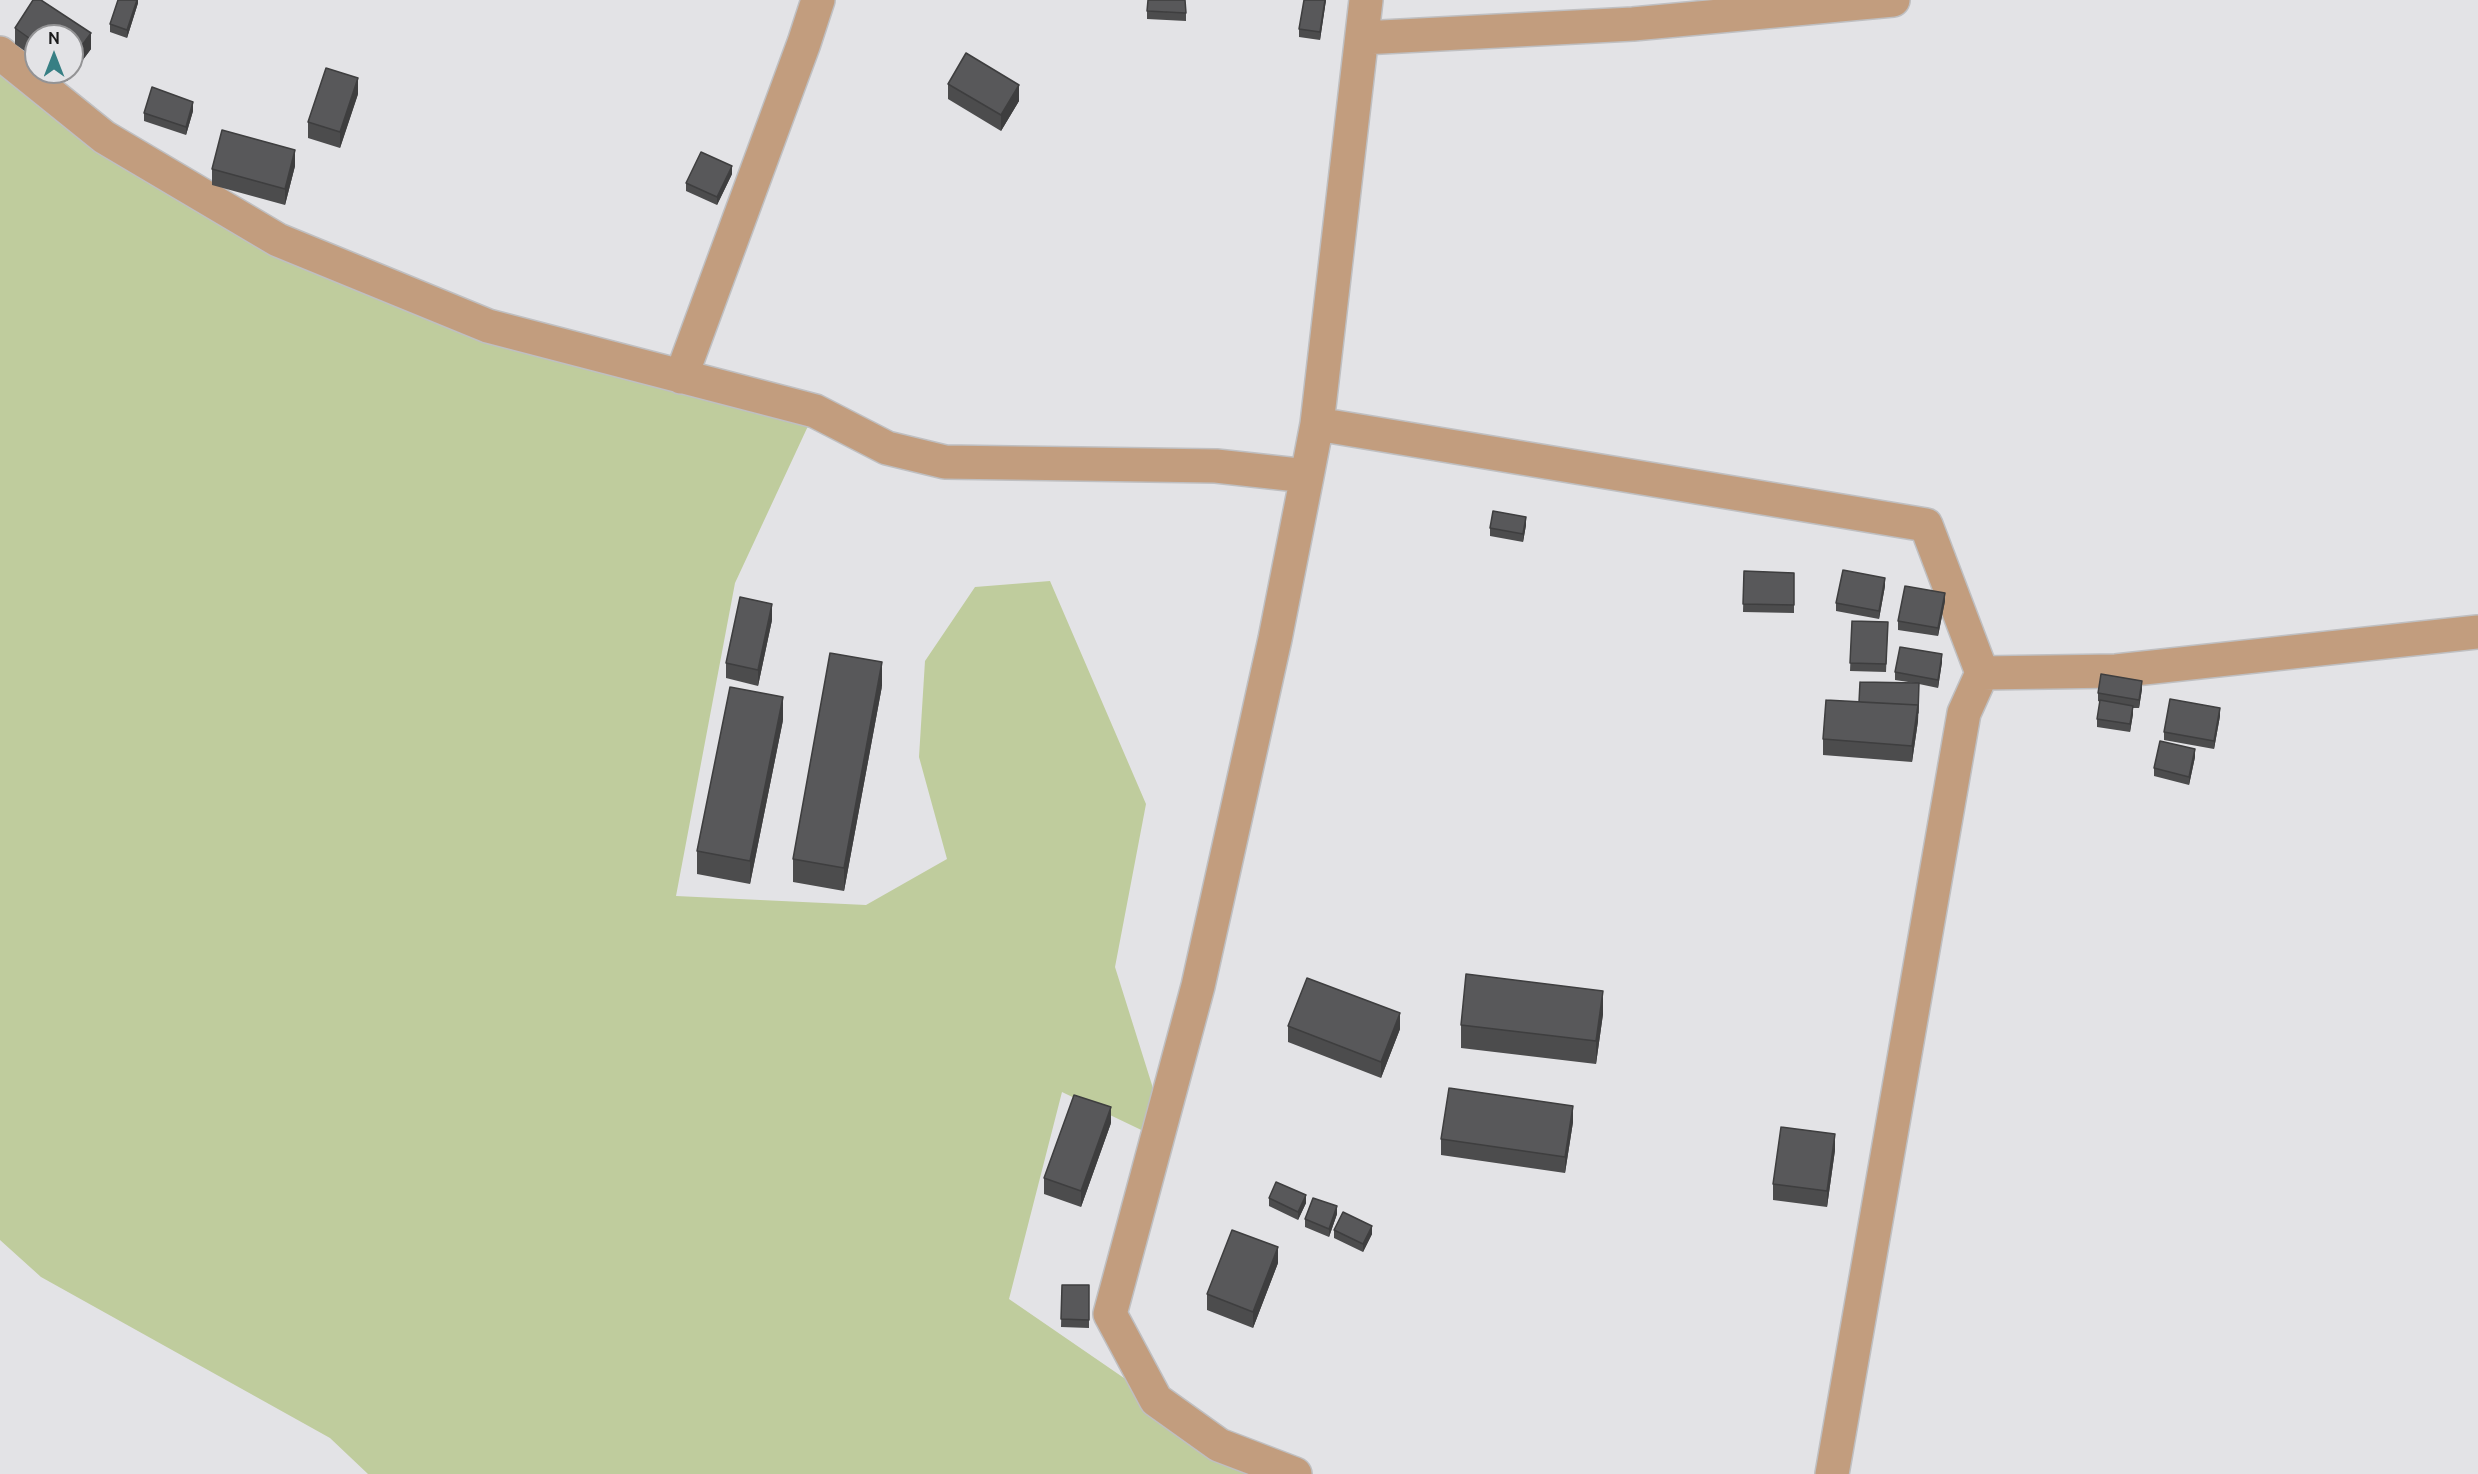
<!DOCTYPE html>
<html>
<head>
<meta charset="utf-8">
<style>
  body { margin:0 }
  #map { position:relative; width:2478px; height:1474px; overflow:hidden; background:#e3e3e6; font-family:Ubuntu,sans-serif }
  canvas { display:block }
  .north { position:absolute; left:24px; top:24px; width:60px; height:60px; box-sizing:border-box; background:#e3e3e6; border:2px solid #939395; border-radius:50%; rotate:0deg; font-size:16px; font-weight:700; line-height:24px; text-align:center; color:#1a1a1b }
  .north::after { content:''; display:block; margin:auto; width:21px; height:27px; background:#377f84; clip-path:polygon(50% 0,100% 100%,50% 72%,0 100%) }
</style>
</head>
<body>
<div id="map">
<canvas width="2478" height="1474"></canvas>
<div class="north">N</div>
</div>
<script>
const g = document.querySelector('canvas').getContext('2d');
g.lineJoin = 'round';
function fill(path, color) {
  g.fillStyle = color;
  g.fill(path, 'evenodd');
}
function shape(rows) {
  const path = new Path2D();
  for (const r of rows) {
    path.moveTo(r[0], r[1]);
    for (let i = 2; i < r.length; i += 2) path.lineTo(r[i], r[i + 1]);
  }
  return path;
}
function trace(path, color, width, dash) {
  g.strokeStyle = color;
  g.lineWidth = width;
  g.lineCap = dash ? 'butt' : 'round';
  g.setLineDash(dash || []);
  g.stroke(path);
}
fill(shape([
  [0,53,104,137,488,326,815,411,735,583,676,896,866,905,947,859,919,757,925,661,975,587,1050,581,1146,804,1115,967,1152,1085,1158,1138,1062,1092,1009,1299,1156,1400,1295,1474,368,1474,330,1438,41,1277,0,1240]
]), '#bfcc9d');
const minor = shape([
  [1362,38,1633,24,1893,0],
  [0,53,104,137,278,240,488,326,815,411,887,448,945,462,1216,466,1307,476],
  [681,377,804,43,818,0],
  [1317,424,1926,525,1982,673,2116,671,2478,632],
  [1295,1474,1219,1445,1156,1400,1110,1314,1198,986,1275,639,1307,476,1317,424,1366,0],
  [1832,1474,1964,713,1982,673]
]);
trace(minor, '#bfbfc1', 36);
trace(minor, '#c29d7e', 33);
fill(shape([
  [33,0,41,0,91,33,91,49,67,81,54,72,72,72,72,36,36,36,36,59,15,44,15,28],
  [138,0,138,3,127,38,110,32,110,24],
  [1326,0,1320,40,1299,37,1299,29],
  [1147,11,1186,13,1186,21,1147,19],
  [948,84,1019,101,1001,131,948,99],
  [358,94,340,148,308,138,308,122],
  [193,111,186,135,144,121,144,113],
  [295,166,285,205,212,185,212,169],
  [732,174,717,205,686,191,686,183],
  [1526,525,1523,542,1490,536,1490,528],
  [1744,571,1794,573,1794,613,1743,612],
  [1885,586,1879,619,1836,611,1836,603],
  [1945,601,1938,636,1898,630,1898,621],
  [772,620,758,686,726,678,726,663],
  [1852,621,1888,622,1886,672,1850,671],
  [1942,662,1938,688,1919,684,1918,721,1912,762,1823,755,1823,739,1859,702,1915,683,1895,680,1895,672],
  [882,686,844,891,793,882,793,859],
  [2142,689,2139,708,2133,708,2133,714,2130,732,2097,727,2097,719,2100,702,2098,701,2098,693],
  [2220,716,2214,749,2164,740,2164,732],
  [783,720,750,884,697,874,697,851],
  [2195,757,2189,785,2154,776,2154,768],
  [1603,1014,1596,1064,1461,1048,1461,1025],
  [1288,1026,1400,1029,1381,1078,1288,1042],
  [1573,1122,1565,1173,1441,1155,1441,1139],
  [1111,1123,1081,1207,1044,1194,1044,1178],
  [1835,1150,1827,1207,1773,1200,1773,1184],
  [1269,1198,1306,1203,1298,1220,1269,1206],
  [1337,1214,1329,1237,1305,1227,1305,1219],
  [1334,1230,1372,1234,1363,1252,1334,1238],
  [1278,1263,1253,1328,1207,1310,1207,1294],
  [1062,1285,1089,1285,1089,1328,1061,1327]
]), '#4c4c4d');
fill(shape([
  [137,0,138,0,138,3,127,38,127,30],
  [1325,0,1326,0,1320,40,1320,32],
  [91,33,91,49,67,81,67,72,72,72,72,59],
  [358,78,358,94,340,148,340,132],
  [1019,85,1019,101,1001,131,1001,115],
  [193,102,193,111,186,135,186,127],
  [295,150,295,166,285,205,285,189],
  [732,166,732,174,717,205,717,197],
  [1526,517,1526,525,1523,542,1523,534],
  [1885,578,1885,586,1879,619,1879,611],
  [1945,593,1945,601,1938,636,1938,628],
  [772,604,772,620,758,686,758,670],
  [1942,654,1942,662,1938,688,1938,680],
  [882,662,882,686,844,891,844,868],
  [2142,681,2142,689,2139,708,2139,700],
  [1919,683,1918,721,1912,762,1912,746],
  [783,697,783,720,750,884,750,861],
  [2133,706,2133,714,2130,732,2130,724],
  [2220,708,2220,716,2214,749,2214,741],
  [2195,749,2195,757,2189,785,2189,777],
  [1603,991,1603,1014,1596,1064,1596,1041],
  [1400,1013,1400,1029,1381,1078,1381,1062],
  [1573,1106,1573,1122,1565,1173,1565,1157],
  [1111,1107,1111,1123,1081,1207,1081,1191],
  [1835,1134,1835,1150,1827,1207,1827,1191],
  [1306,1195,1306,1203,1298,1220,1298,1212],
  [1337,1206,1337,1214,1329,1237,1329,1229],
  [1372,1226,1372,1234,1363,1252,1363,1244],
  [1278,1247,1278,1263,1253,1328,1253,1312]
]), '#3e3e3f');
const building = shape([
  [33,0,41,0,91,33,72,59,72,36,36,36,36,43,15,28,33,0],
  [118,0,137,0,127,30,110,24,118,0],
  [1148,0,1185,0,1186,13,1147,11,1148,0],
  [1304,0,1325,0,1320,32,1299,29,1304,0],
  [966,53,1019,85,1001,115,948,84,966,53],
  [326,68,358,78,340,132,308,122,326,68],
  [152,87,193,102,186,127,144,113,152,87],
  [222,130,295,150,285,189,212,169,222,130],
  [701,152,732,166,717,197,686,183,701,152],
  [1493,511,1526,517,1523,534,1490,528,1493,511],
  [1843,570,1885,578,1879,611,1836,603,1843,570],
  [1744,571,1794,573,1794,605,1743,604,1744,571],
  [1905,586,1945,593,1938,628,1898,621,1905,586],
  [740,597,772,604,758,670,726,663,740,597],
  [1852,621,1888,622,1886,664,1850,663,1852,621],
  [1900,647,1942,654,1938,680,1895,672,1900,647],
  [830,653,882,662,844,868,793,859,830,653],
  [2101,674,2142,681,2139,700,2098,693,2101,674],
  [1860,682,1919,683,1918,713,1918,705,1859,702,1860,682],
  [730,687,783,697,750,861,697,851,730,687],
  [2170,699,2220,708,2214,741,2164,732,2170,699],
  [1826,700,1918,705,1912,746,1823,739,1826,700],
  [2100,700,2133,706,2130,724,2097,719,2100,700],
  [2160,741,2195,749,2189,777,2154,768,2160,741],
  [1466,974,1603,991,1596,1041,1461,1025,1466,974],
  [1307,978,1400,1013,1381,1062,1288,1026,1307,978],
  [1449,1088,1573,1106,1565,1157,1441,1139,1449,1088],
  [1074,1095,1111,1107,1081,1191,1044,1178,1074,1095],
  [1781,1127,1835,1134,1827,1191,1773,1184,1781,1127],
  [1276,1182,1306,1195,1298,1212,1269,1198,1276,1182],
  [1313,1198,1337,1206,1329,1229,1305,1219,1313,1198],
  [1343,1212,1372,1226,1363,1244,1334,1230,1343,1212],
  [1232,1230,1278,1247,1253,1312,1207,1294,1232,1230],
  [1062,1285,1089,1285,1089,1320,1061,1319,1062,1285]
]);
fill(building, '#58585a');
trace(building, '#3e3e3f', 1.5);
</script>
</body>
</html>
